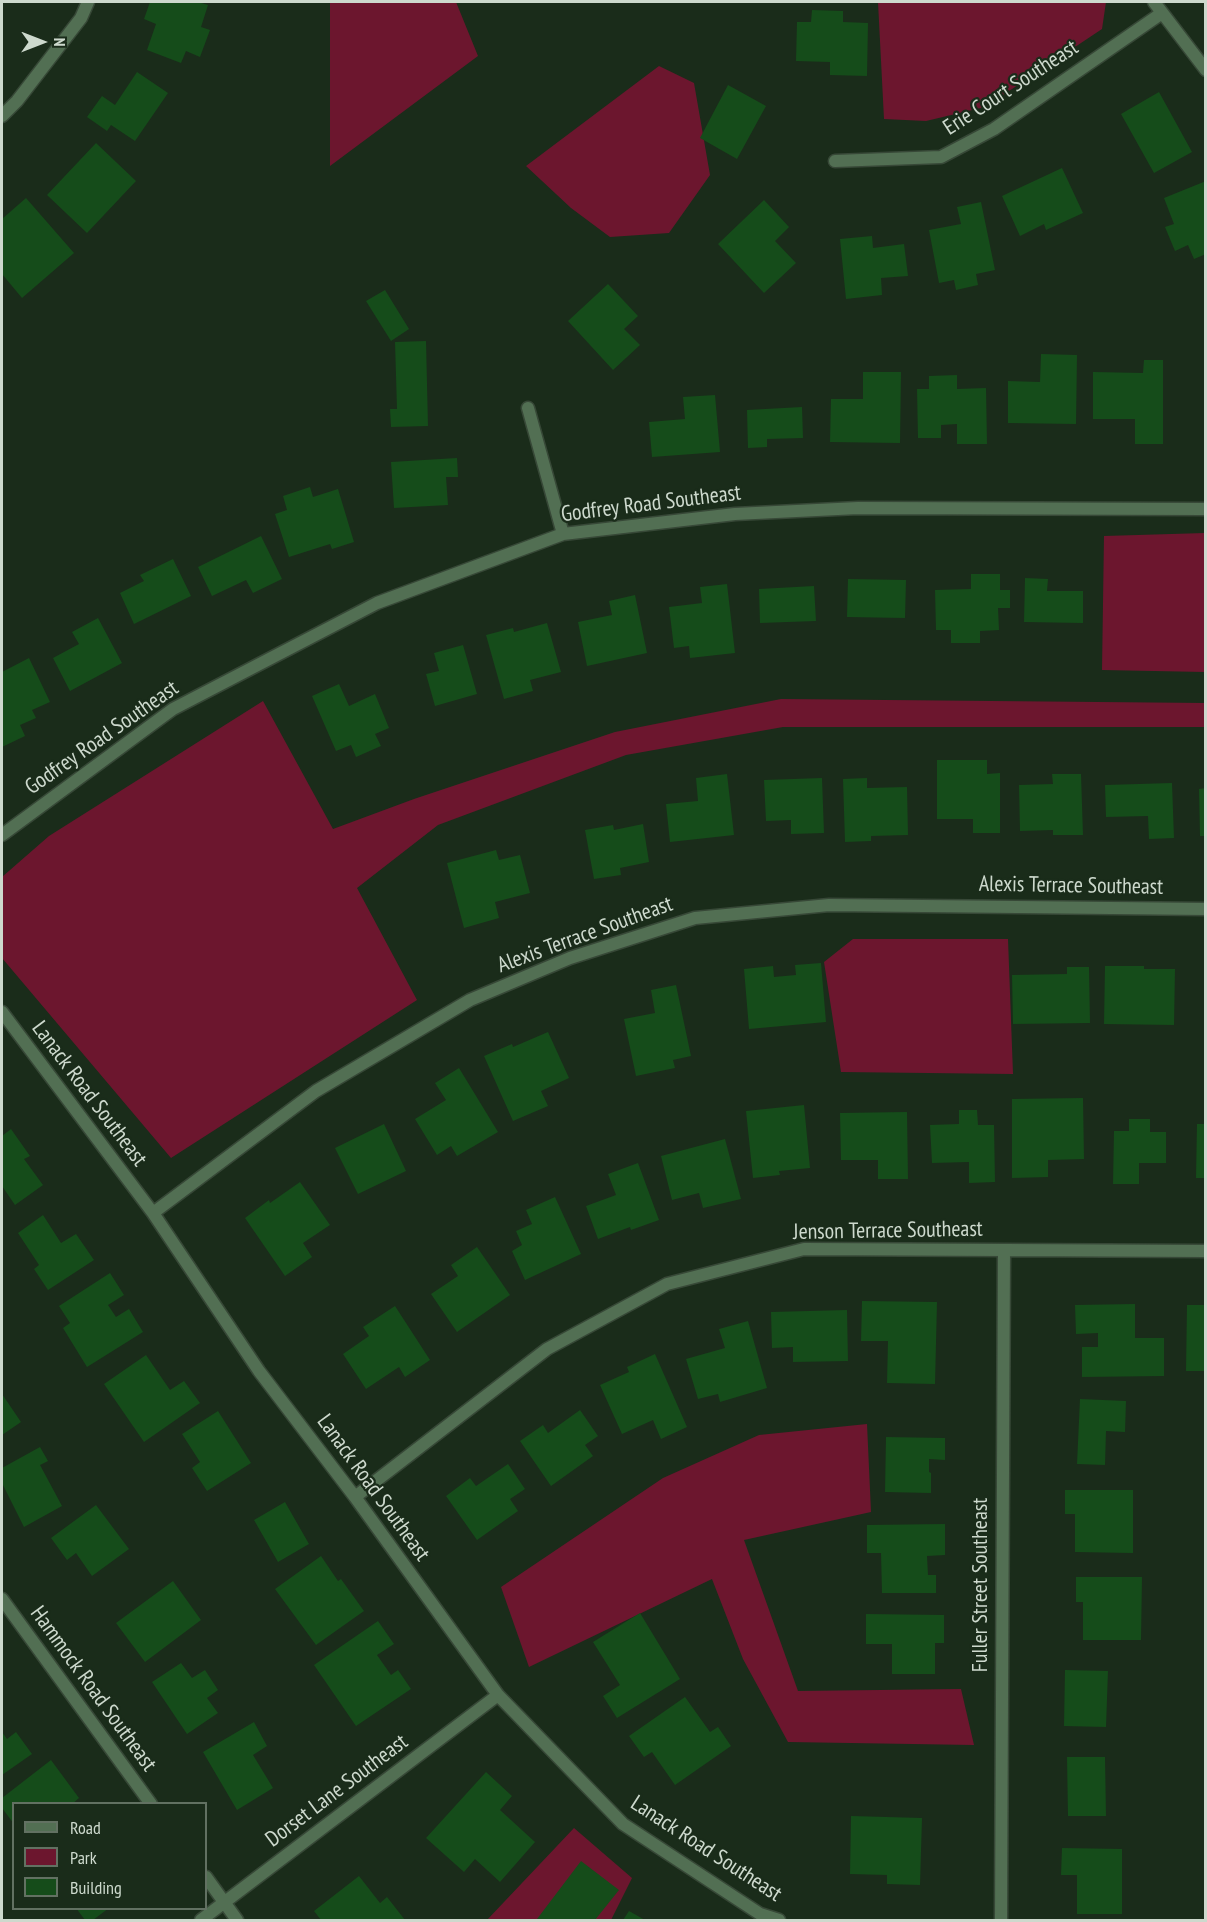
<!DOCTYPE html>
<html>
<head>
<meta charset="utf-8">
<style>
  body { margin:0 }
  #map { position:relative; width:1207px; height:1922px; overflow:hidden; background:#1a2c1a; font-family:"PT Sans Narrow",sans-serif }
  canvas { display:block }
  .frame { position:absolute; inset:0; border:3px solid #cdd9cd; pointer-events:none }
  .legend { position:absolute; left:12px; top:1802px; width:195px; height:108px; box-sizing:border-box; background:#1a2c1a; border:2px solid #627162; margin:0; padding:8px 10px; list-style:none; font-size:18px; color:#cdd9cd }
  .legend li { display:flex; align-items:center; gap:12px; height:30px }
  .legend b { width:30px; border:2px solid #627162 }
  .north { position:absolute; left:12px; top:12px; width:60px; height:60px; -webkit-text-stroke:4px #1a2c1a; paint-order:stroke; rotate:90deg; font-size:16px; font-weight:700; line-height:24px; text-align:center; color:#cdd9cd }
  .north::after { content:''; display:block; margin:auto; width:21px; height:27px; background:#cdd9cd; clip-path:polygon(50% 0,100% 100%,50% 72%,0 100%) }
</style>
</head>
<body>
<div id="map">
<canvas width="1207" height="1922"></canvas>
<div class="frame"></div>
<ul class="legend">
<li><b style="height:8px;background:#526f53"></b>Road</li>
<li><b style="height:16px;background:#6c162e"></b>Park</li>
<li><b style="height:16px;background:#154c1a"></b>Building</li>
</ul>
<div class="north">N</div>
</div>
<script>
const g = document.querySelector('canvas').getContext('2d');
g.lineJoin = 'round';
function fill(path, color) {
  g.fillStyle = color;
  g.fill(path, 'evenodd');
}
function shape(rows) {
  const path = new Path2D();
  for (const r of rows) {
    path.moveTo(r[0], r[1]);
    for (let i = 2; i < r.length; i += 2) path.lineTo(r[i], r[i + 1]);
  }
  return path;
}
function trace(path, color, width, dash) {
  g.strokeStyle = color;
  g.lineWidth = width;
  g.lineCap = dash ? 'butt' : 'round';
  g.setLineDash(dash || []);
  g.stroke(path);
}
function drawText(font, color, halo, rows, align = 'center') {
  g.font = font + ' "PT Sans Narrow",sans-serif';
  g.lineWidth = 4.5;
  g.setLineDash([]);
  g.textBaseline = 'middle';
  g.strokeStyle = halo;
  g.fillStyle = color;
  for (const [text, x, y, turn = 0] of rows) {
    g.save();
    g.translate(x, y);
    g.rotate((+turn || 0) * Math.PI / 180);
    g.textAlign = isNaN(turn) ? turn : align;
    if (halo) g.strokeText(text, 0, 0);
    g.fillText(text, 0, 0);
    g.restore();
  }
}
fill(shape([
  [330,2,456,2,478,56,330,166],
  [878,2,1106,2,1102,29,985,107,926,121,884,119],
  [659,66,694,83,710,175,669,233,610,237,571,208,526,166],
  [1205,533,1205,672,1102,670,1104,536],
  [781,699,1205,703,1205,727,783,727,626,755,438,825,357,888,417,1000,171,1158,2,958,2,877,49,836,263,701,333,829,414,799,615,732],
  [853,939,1008,939,1013,1074,841,1072,824,962],
  [867,1424,871,1512,744,1540,798,1691,961,1689,974,1745,788,1742,743,1659,712,1579,529,1667,501,1587,663,1478,759,1435],
  [574,1828,632,1878,611,1920,487,1920]
]), '#6c162e');
fill(shape([
  [150,2,198,2,208,5,201,27,210,30,200,57,186,51,181,63,147,50,156,24,144,19],
  [812,10,843,11,843,22,868,23,867,76,830,75,830,62,796,61,797,22,811,22],
  [137,72,168,93,135,141,111,125,107,131,87,117,102,96,115,105],
  [728,85,766,106,737,159,700,138],
  [1159,92,1192,152,1154,173,1121,114],
  [96,143,136,181,87,233,47,195],
  [1062,168,1083,213,1046,230,1044,224,1020,236,1002,196],
  [1206,181,1206,254,1194,259,1188,245,1175,251,1165,227,1174,224,1164,198],
  [26,198,74,253,22,298,2,274,2,219],
  [764,200,789,227,775,241,796,263,764,293,718,244],
  [981,202,995,270,976,274,978,285,956,290,954,280,939,283,929,230,961,224,957,207],
  [872,236,873,248,904,244,908,276,881,278,882,295,846,299,840,239],
  [608,284,638,316,624,329,640,345,613,370,568,321],
  [385,290,409,329,391,341,366,301],
  [426,341,428,426,391,427,390,409,397,409,395,342],
  [1041,354,1077,355,1076,424,1008,423,1008,381,1040,382],
  [1144,360,1163,360,1163,444,1135,444,1135,419,1093,419,1093,372,1143,373],
  [863,372,901,372,900,443,830,442,831,399,863,399],
  [957,375,957,389,986,388,987,444,957,444,957,424,941,425,941,438,918,438,917,389,929,389,929,376],
  [715,395,720,452,652,457,649,422,685,419,683,397],
  [802,407,803,438,767,439,767,447,748,448,747,410],
  [457,458,458,477,446,477,448,505,394,508,391,462],
  [310,487,313,497,338,489,354,542,332,549,330,544,289,557,275,514,287,510,283,496],
  [261,536,282,579,253,593,246,580,212,596,198,567],
  [173,559,191,596,134,624,120,593,144,581,140,575],
  [971,574,1000,574,1000,590,1010,590,1010,608,998,608,999,630,980,631,980,643,951,643,951,630,936,630,935,590,971,589],
  [1025,578,1048,579,1047,591,1083,591,1083,623,1024,622],
  [848,579,906,580,905,618,847,617],
  [727,584,735,653,690,658,689,646,674,648,669,607,702,603,700,587],
  [814,586,816,621,760,623,759,589],
  [635,595,647,653,587,666,578,622,612,615,609,601],
  [98,618,122,663,70,691,53,658,79,644,72,632],
  [547,623,561,672,530,680,533,691,504,699,486,635,513,628,514,632],
  [463,645,477,694,435,706,426,674,439,671,434,653],
  [29,658,50,702,32,710,36,718,20,725,25,736,2,747,2,672],
  [339,684,349,706,375,694,389,728,375,734,381,746,356,757,351,745,336,751,312,696],
  [937,760,987,760,987,774,1000,773,1000,833,973,833,973,819,937,819],
  [727,774,734,835,670,842,666,804,698,801,696,778],
  [1052,774,1081,774,1083,835,1053,835,1053,830,1020,831,1019,785,1053,784],
  [822,778,824,833,791,834,791,820,766,821,764,780],
  [867,778,867,788,907,787,908,835,871,836,871,841,845,842,843,779],
  [1172,783,1174,838,1149,839,1148,816,1106,817,1105,785],
  [1206,788,1206,836,1200,836,1199,789],
  [643,824,649,862,620,868,621,875,594,879,585,830,613,825,614,830],
  [496,850,499,860,520,855,530,893,495,902,499,918,464,928,447,863],
  [821,963,826,1022,749,1029,744,969,773,966,774,977,796,975,795,965],
  [1105,966,1144,966,1144,969,1175,969,1174,1025,1104,1024],
  [1067,967,1089,967,1090,1023,1013,1024,1012,975,1067,974],
  [676,985,691,1056,673,1060,675,1068,636,1076,624,1019,655,1013,651,990],
  [548,1032,569,1078,541,1091,548,1106,513,1121,484,1056,512,1044,513,1047],
  [459,1068,498,1132,457,1156,451,1146,437,1155,415,1119,446,1100,435,1083],
  [1083,1098,1084,1159,1048,1160,1048,1177,1012,1178,1012,1099],
  [804,1105,810,1168,779,1171,780,1175,753,1178,746,1111],
  [959,1110,977,1110,978,1125,994,1125,995,1182,969,1183,969,1162,932,1163,930,1125,959,1124],
  [907,1112,908,1179,878,1179,878,1160,841,1160,840,1113],
  [1129,1119,1150,1119,1150,1132,1166,1132,1166,1163,1139,1163,1139,1184,1113,1184,1114,1131,1129,1131],
  [384,1124,406,1171,358,1194,335,1148],
  [1197,1124,1206,1124,1206,1178,1196,1178],
  [11,1129,30,1156,24,1159,43,1185,15,1205,2,1186,2,1136],
  [725,1139,741,1199,703,1208,699,1193,672,1200,661,1156],
  [638,1163,659,1220,631,1230,630,1227,598,1239,586,1206,616,1195,608,1174],
  [300,1182,330,1225,303,1243,312,1257,285,1276,245,1218,269,1200,270,1203],
  [555,1197,581,1254,525,1280,512,1251,522,1245,516,1231,532,1224,526,1210],
  [43,1215,61,1243,76,1234,94,1260,48,1290,34,1269,39,1265,18,1233],
  [477,1247,510,1295,457,1332,431,1294,458,1276,451,1265],
  [110,1273,124,1295,108,1305,116,1317,129,1309,143,1332,87,1367,63,1328,70,1323,59,1306],
  [862,1301,937,1302,935,1384,887,1383,888,1341,861,1341],
  [1135,1304,1135,1338,1164,1338,1164,1376,1082,1377,1082,1347,1098,1347,1098,1333,1076,1334,1075,1305],
  [1187,1305,1206,1305,1206,1371,1186,1371],
  [395,1306,430,1360,405,1377,399,1367,366,1389,343,1354,369,1336,363,1327],
  [847,1310,848,1361,793,1362,793,1347,772,1348,771,1312],
  [748,1321,767,1388,720,1402,718,1394,698,1399,686,1359,725,1348,719,1329],
  [655,1354,687,1427,661,1439,653,1420,622,1434,600,1385,629,1372,627,1367],
  [146,1355,170,1390,184,1381,200,1403,144,1442,104,1384],
  [2,1394,21,1422,2,1435],
  [1080,1399,1126,1401,1125,1432,1106,1431,1105,1465,1077,1464],
  [580,1410,598,1436,585,1445,593,1456,551,1486,520,1441,543,1425,548,1433],
  [218,1411,251,1463,207,1491,192,1468,200,1462,182,1434],
  [886,1437,945,1438,945,1460,929,1459,929,1472,931,1473,931,1493,885,1492],
  [40,1447,48,1461,40,1465,62,1506,24,1527,2,1483,2,1468],
  [508,1464,525,1489,510,1499,518,1511,477,1540,446,1496,470,1478,476,1486],
  [1065,1490,1133,1490,1133,1553,1075,1552,1075,1514,1065,1514],
  [285,1502,309,1544,278,1562,254,1520],
  [96,1505,129,1549,92,1576,76,1553,67,1560,51,1538],
  [945,1524,945,1555,927,1556,928,1575,936,1575,936,1593,882,1593,881,1553,867,1553,867,1525],
  [321,1556,338,1581,341,1579,364,1611,316,1645,275,1589],
  [1076,1577,1142,1577,1141,1640,1083,1640,1083,1602,1076,1602],
  [173,1581,201,1620,145,1662,116,1623],
  [640,1613,680,1679,617,1718,603,1696,620,1685,593,1642],
  [866,1614,944,1615,944,1643,935,1643,935,1674,892,1674,892,1644,866,1644],
  [378,1621,394,1644,377,1655,391,1675,398,1670,411,1689,356,1726,314,1665],
  [181,1663,192,1678,205,1670,218,1690,207,1698,218,1713,187,1734,152,1682],
  [1065,1670,1108,1671,1106,1727,1064,1726],
  [685,1697,710,1732,718,1727,731,1746,675,1785,652,1752,644,1757,629,1736],
  [254,1722,267,1746,253,1755,273,1788,237,1810,203,1752],
  [2,1732,7,1739,16,1732,32,1754,2,1775],
  [1067,1757,1105,1757,1106,1816,1068,1816],
  [51,1760,79,1798,72,1804,14,1804,14,1824,2,1808,2,1798],
  [486,1772,512,1796,500,1810,535,1842,500,1882,475,1859,464,1872,426,1838],
  [851,1816,922,1818,920,1885,887,1884,887,1875,850,1874],
  [1062,1848,1122,1849,1122,1914,1077,1914,1077,1875,1061,1875],
  [581,1861,619,1890,595,1920,539,1920,537,1919],
  [359,1876,380,1903,387,1897,405,1920,321,1920,314,1911],
  [76,1908,109,1908,93,1920,85,1920],
  [629,1911,645,1920,623,1920]
]), '#154c1a');
const street = shape([
  [1154,2,1206,70],
  [2,116,17,101,81,18,88,2],
  [835,161,941,157,994,129,1162,13],
  [528,408,563,534],
  [2,835,173,709,377,603,563,534,735,514,858,508,1206,509],
  [2,1012,153,1213,259,1371,355,1497,498,1695,623,1824,760,1914,779,1920],
  [153,1213,316,1091,470,1000,570,958,695,918,829,905,1206,909],
  [355,1497,547,1349,667,1284,804,1249,1206,1251],
  [2,1599,151,1804],
  [206,1877,237,1920],
  [201,1920,498,1695],
  [1001,1920,1004,1250]
]);
trace(street, '#374837', 15);
trace(street, '#526f53', 12);
drawText('22px', '#cdd9cd', '#1a2c1a', [
  ["Erie Court Southeast",1011,88,-33],
  ["Godfrey Road Southeast",651,504,-7],
  ["Godfrey Road Southeast",102,738,-35],
  ["Alexis Terrace Southeast",1071,886,1],
  ["Alexis Terrace Southeast",585,935,-20],
  ["Lanack Road Southeast",89,1094,53],
  ["Jenson Terrace Southeast",888,1231,-1],
  ["Lanack Road Southeast",373,1488,54],
  ["Fuller Street Southeast",981,1585,-90],
  ["Hammock Road Southeast",93,1689,54],
  ["Dorset Lane Southeast",337,1791,-37],
  ["Lanack Road Southeast",706,1849,33]
]);
</script>
</body>
</html>
